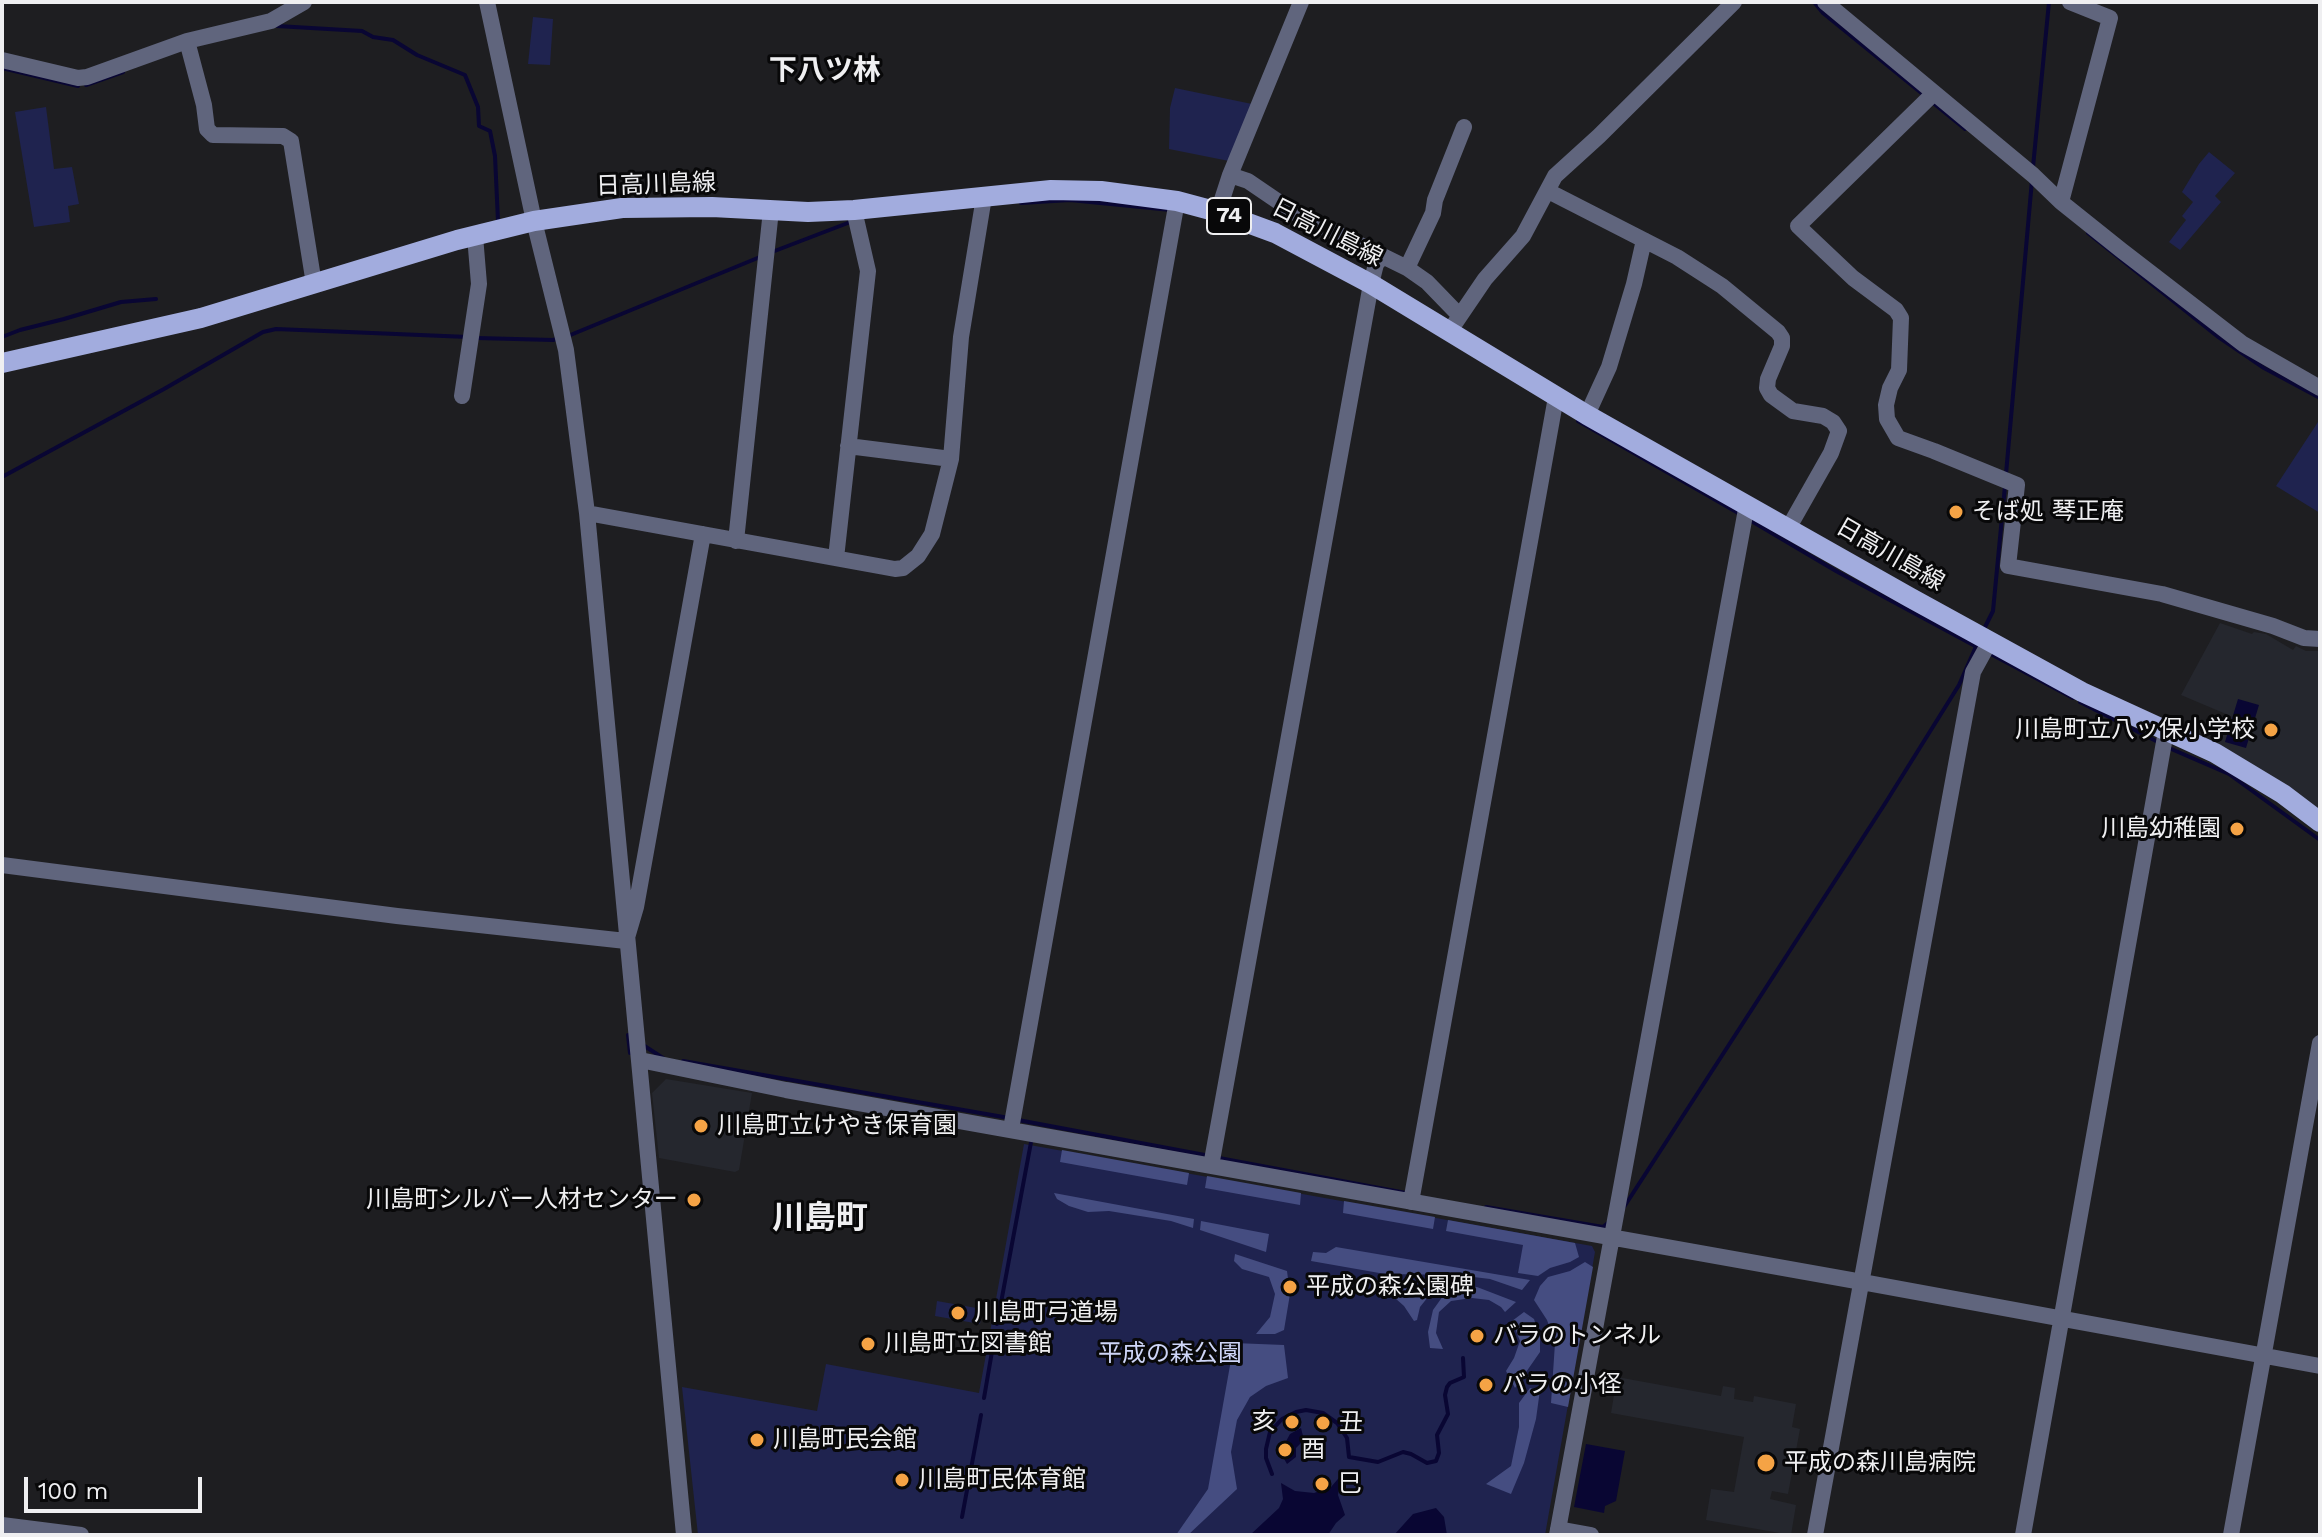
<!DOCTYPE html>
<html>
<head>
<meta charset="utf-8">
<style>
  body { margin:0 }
  #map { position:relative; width:2322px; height:1537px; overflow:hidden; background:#1e1e21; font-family:"Work Sans",sans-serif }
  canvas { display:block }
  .frame { position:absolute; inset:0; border:4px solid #efeff1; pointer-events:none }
  .scale { position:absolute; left:24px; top:1477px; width:178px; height:36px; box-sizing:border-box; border:4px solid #efeff1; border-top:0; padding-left:10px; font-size:24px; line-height:28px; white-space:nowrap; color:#efeff1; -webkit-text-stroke:6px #080809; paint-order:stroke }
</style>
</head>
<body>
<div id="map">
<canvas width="2322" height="1537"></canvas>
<div class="frame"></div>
<div class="scale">100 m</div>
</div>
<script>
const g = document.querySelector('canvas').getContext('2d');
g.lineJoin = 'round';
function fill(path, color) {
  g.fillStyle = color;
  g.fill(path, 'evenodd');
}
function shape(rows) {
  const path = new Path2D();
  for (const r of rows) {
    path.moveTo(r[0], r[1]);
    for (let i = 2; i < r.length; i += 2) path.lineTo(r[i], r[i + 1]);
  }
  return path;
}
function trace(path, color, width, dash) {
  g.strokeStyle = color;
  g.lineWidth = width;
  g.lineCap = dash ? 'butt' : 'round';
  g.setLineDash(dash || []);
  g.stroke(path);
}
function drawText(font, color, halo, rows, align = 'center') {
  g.font = font + ' "Work Sans","Noto Sans JP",sans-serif';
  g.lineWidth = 6;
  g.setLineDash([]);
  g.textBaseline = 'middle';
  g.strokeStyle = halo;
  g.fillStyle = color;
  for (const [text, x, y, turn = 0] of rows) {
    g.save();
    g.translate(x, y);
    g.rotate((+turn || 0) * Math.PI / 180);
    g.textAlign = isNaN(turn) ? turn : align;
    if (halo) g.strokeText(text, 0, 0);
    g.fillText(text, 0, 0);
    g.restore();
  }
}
fill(shape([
  [2220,623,2252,634,2254,632,2266,634,2293,650,2296,646,2306,651,2320,651,2320,814,2217,746,2226,714,2181,695],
  [666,1079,752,1093,739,1170,735,1172,659,1158,652,1093],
  [1617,1377,1721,1396,1723,1386,1735,1388,1734,1399,1753,1402,1754,1396,1796,1404,1792,1427,1800,1429,1788,1494,1772,1491,1770,1499,1796,1505,1791,1535,1706,1520,1711,1489,1734,1492,1744,1437,1611,1413]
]), '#25272e');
fill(shape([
  [533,17,553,19,550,65,528,64],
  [1175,88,1252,104,1229,161,1169,149,1170,108],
  [46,107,54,169,72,167,79,204,68,206,70,222,34,227,15,112],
  [2209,152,2235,173,2215,196,2221,202,2180,250,2169,242,2186,220,2182,216,2193,202,2182,192,2199,164],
  [2320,419,2320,513,2276,486],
  [1024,1144,1592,1246,1595,1252,1545,1535,698,1535,682,1387,817,1411,826,1364,979,1393],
  [937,1301,982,1309,980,1324,935,1316]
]), '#1f234f');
fill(shape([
  [1062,1150,1189,1173,1187,1185,1060,1162],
  [1207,1176,1301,1193,1300,1205,1205,1188],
  [1054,1193,1194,1219,1193,1228,1171,1221,1109,1211,1088,1212,1069,1206,1057,1199],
  [1344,1201,1435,1217,1433,1229,1343,1213],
  [1448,1220,1575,1243,1579,1257,1570,1262,1550,1268,1538,1276,1518,1273,1523,1245,1446,1231],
  [1201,1221,1269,1234,1266,1252,1200,1230],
  [1336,1247,1530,1280,1522,1290,1490,1279,1457,1275,1385,1274,1311,1261,1313,1252,1326,1253],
  [1235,1254,1287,1271,1290,1294,1284,1330,1275,1334,1256,1334,1270,1317,1275,1294,1269,1277,1242,1269,1234,1261],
  [1585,1262,1593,1267,1568,1407,1551,1403,1555,1343,1547,1320,1534,1300,1540,1286,1548,1277,1570,1271],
  [1388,1284,1436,1287,1420,1307,1417,1320,1414,1321,1404,1306,1386,1290],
  [1477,1287,1516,1302,1505,1312,1501,1307,1489,1300,1472,1298,1451,1301,1439,1312,1436,1333,1443,1349,1430,1348,1428,1332,1433,1310,1443,1296,1458,1289],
  [1524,1312,1534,1319,1540,1338,1540,1352,1515,1388,1506,1371,1514,1358,1520,1341,1512,1321],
  [1234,1343,1284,1345,1288,1378,1266,1386,1250,1397,1237,1420,1231,1452,1237,1489,1188,1535,1176,1535,1208,1489],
  [1530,1388,1540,1390,1536,1419,1524,1463,1511,1494,1486,1484,1511,1466,1519,1427,1519,1403]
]), '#454d81');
fill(shape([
  [2238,699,2259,705,2246,748,2225,742],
  [1301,1428,1304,1440,1296,1448,1296,1457,1287,1464,1283,1457,1284,1445,1290,1434],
  [1586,1444,1625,1451,1616,1501,1605,1506,1604,1513,1574,1507],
  [1343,1473,1345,1474,1339,1489,1338,1495,1345,1515,1336,1523,1328,1535,1250,1535,1279,1508,1283,1499,1281,1483,1295,1491,1314,1493,1331,1487],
  [1436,1508,1444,1517,1447,1535,1394,1535,1413,1514]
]), '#090633');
trace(shape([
  [1814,2,1823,13,1925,96],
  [277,26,362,31,373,37,393,40,417,55,465,75,478,107,479,126,490,131,495,156,498,221],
  [2,68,78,86],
  [86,85,123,72],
  [1932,102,1965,129],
  [2033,167,2049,2],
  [1021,203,1070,200,1171,210],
  [2088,233,2217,336,2264,368,2320,398],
  [772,252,853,221],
  [568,336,760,257],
  [2,337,20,330,64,319,121,302,156,299],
  [477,338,553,340,560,338],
  [1578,421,1740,514],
  [2006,474,2032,180],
  [2,477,164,389,263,332,276,329,468,337],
  [1748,519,1836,571,1977,647],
  [1983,631,1993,611,2005,486],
  [1989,653,2073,698],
  [2080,702,2158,742],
  [2169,748,2229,774,2320,840],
  [643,1045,663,1058],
  [630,1053,628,1035,633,1038],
  [683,1061,1009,1118],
  [1018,1120,1210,1156],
  [1219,1158,1406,1193],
  [1486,1207,1603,1227,1609,1222],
  [1624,1207,1886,802,1959,685,1978,642],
  [997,1324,1032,1137],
  [984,1398,994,1340],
  [1272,1474,1266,1458,1266,1449,1270,1432,1282,1419,1296,1412,1306,1410,1323,1413,1337,1423,1347,1438,1349,1457,1378,1462,1403,1452,1411,1454,1427,1463,1436,1461,1439,1453,1437,1435,1448,1414,1445,1395,1447,1387,1450,1383,1464,1377,1463,1358],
  [962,1517,981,1415]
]), '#090633', 4);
trace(shape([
  [487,2,534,221,566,350,572,396,587,513,684,1535],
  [1825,2,2033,175,2061,202,2121,250,2243,344,2320,388],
  [187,41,204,105,207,129,213,135,283,136,291,141,314,284],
  [2,60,78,78,87,77,187,41,271,21,304,2],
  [1933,94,1798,226,1853,278,1896,310,1901,318,1899,370,1890,388,1886,405,1887,419,1898,438,1934,451,2017,485,2008,566,2162,594,2273,626,2304,638,2320,639],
  [1230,175,1248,181,1295,213,1407,268,1427,282,1459,315],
  [1548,191,1677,257,1722,286,1778,332,1782,338,1782,346,1768,379,1767,388,1771,395,1793,411,1823,416,1833,422,1839,431,1831,453,1789,527],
  [2061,202,2110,18,2070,2],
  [1218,212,1230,175,1301,2],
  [1407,268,1433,213,1435,200,1464,127],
  [1449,332,1485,279,1523,236,1555,176,1599,136,1734,2],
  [462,396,479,284,475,236],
  [1587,415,1609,367,1634,284,1644,240],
  [848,446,951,459],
  [587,513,895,569,903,568,918,556,932,534,951,459,961,337,984,197],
  [736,541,771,210],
  [836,558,868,271,854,210],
  [2,865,397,916,626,941,636,907,703,534],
  [640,1060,786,1090,1862,1282,2320,1366],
  [1011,1129,1177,201],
  [1211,1166,1371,284,1376,264,1382,257],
  [1411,1202,1556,397],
  [2,1525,81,1535],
  [1558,1529,1591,1535],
  [1557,1535,1747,504],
  [1815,1535,1973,672,1990,641],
  [2023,1535,2166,731],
  [2231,1535,2320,1043]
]), '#60657d', 16);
trace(shape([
  [2,363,201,318,457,240,534,221,622,208,712,207,808,212,854,210,1051,190,1101,191,1177,201,1218,212,1275,233,1371,284,1587,415,1909,597,2082,692,2215,753,2283,794,2320,822]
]), '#a2acde', 20);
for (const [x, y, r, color] of [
  [1956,512,8,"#f5a345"],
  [2271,730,8,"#f5a345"],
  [2237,829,8,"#f5a345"],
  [701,1126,8,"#f5a345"],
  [694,1200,8,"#f5a345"],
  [1290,1287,8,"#f5a345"],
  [958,1313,8,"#f5a345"],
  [1477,1336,8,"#f5a345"],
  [868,1344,8,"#f5a345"],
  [1486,1385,8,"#f5a345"],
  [1292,1422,8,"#f5a345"],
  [1323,1423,8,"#f5a345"],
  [757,1440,8,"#f5a345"],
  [1285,1450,8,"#f5a345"],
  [1766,1463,10,"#f5a345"],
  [902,1480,8,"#f5a345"],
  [1322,1484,8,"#f5a345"]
]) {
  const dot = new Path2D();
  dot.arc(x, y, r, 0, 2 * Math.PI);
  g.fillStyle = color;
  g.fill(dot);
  trace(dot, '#080809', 3);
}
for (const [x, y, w] of [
  [1229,216,44]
]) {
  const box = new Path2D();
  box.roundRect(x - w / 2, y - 18, w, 36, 6);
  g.fillStyle = '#080809';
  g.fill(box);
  trace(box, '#efeff1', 2);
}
drawText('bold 22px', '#efeff1', null, [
  ["74",1229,216]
]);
drawText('24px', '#efeff1', '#080809', [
  ["日高川島線",656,185,-2],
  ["日高川島線",1327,233,27],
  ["日高川島線",1890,555,30]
]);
drawText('24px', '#efeff1', '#080809', [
  ["そば処 琴正庵",1972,512],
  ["川島町立八ッ保小学校",2255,730,"right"],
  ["川島幼稚園",2221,829,"right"],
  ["川島町立けやき保育園",717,1126],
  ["川島町シルバー人材センター",678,1200,"right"],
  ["平成の森公園碑",1306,1287],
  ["川島町弓道場",974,1313],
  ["バラのトンネル",1493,1336],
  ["川島町立図書館",884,1344],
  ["バラの小径",1502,1385],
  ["亥",1276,1422,"right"],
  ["丑",1339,1423],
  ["川島町民会館",773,1440],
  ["酉",1301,1450],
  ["平成の森川島病院",1784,1463],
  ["川島町民体育館",918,1480],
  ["巳",1338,1484]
], 'left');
drawText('24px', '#ced5f7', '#080809', [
  ["平成の森公園",1170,1354]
]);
drawText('bold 28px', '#efeff1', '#080809', [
  ["下八ツ林",825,71]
]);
drawText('bold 32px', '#efeff1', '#080809', [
  ["川島町",820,1219]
]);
</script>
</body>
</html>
